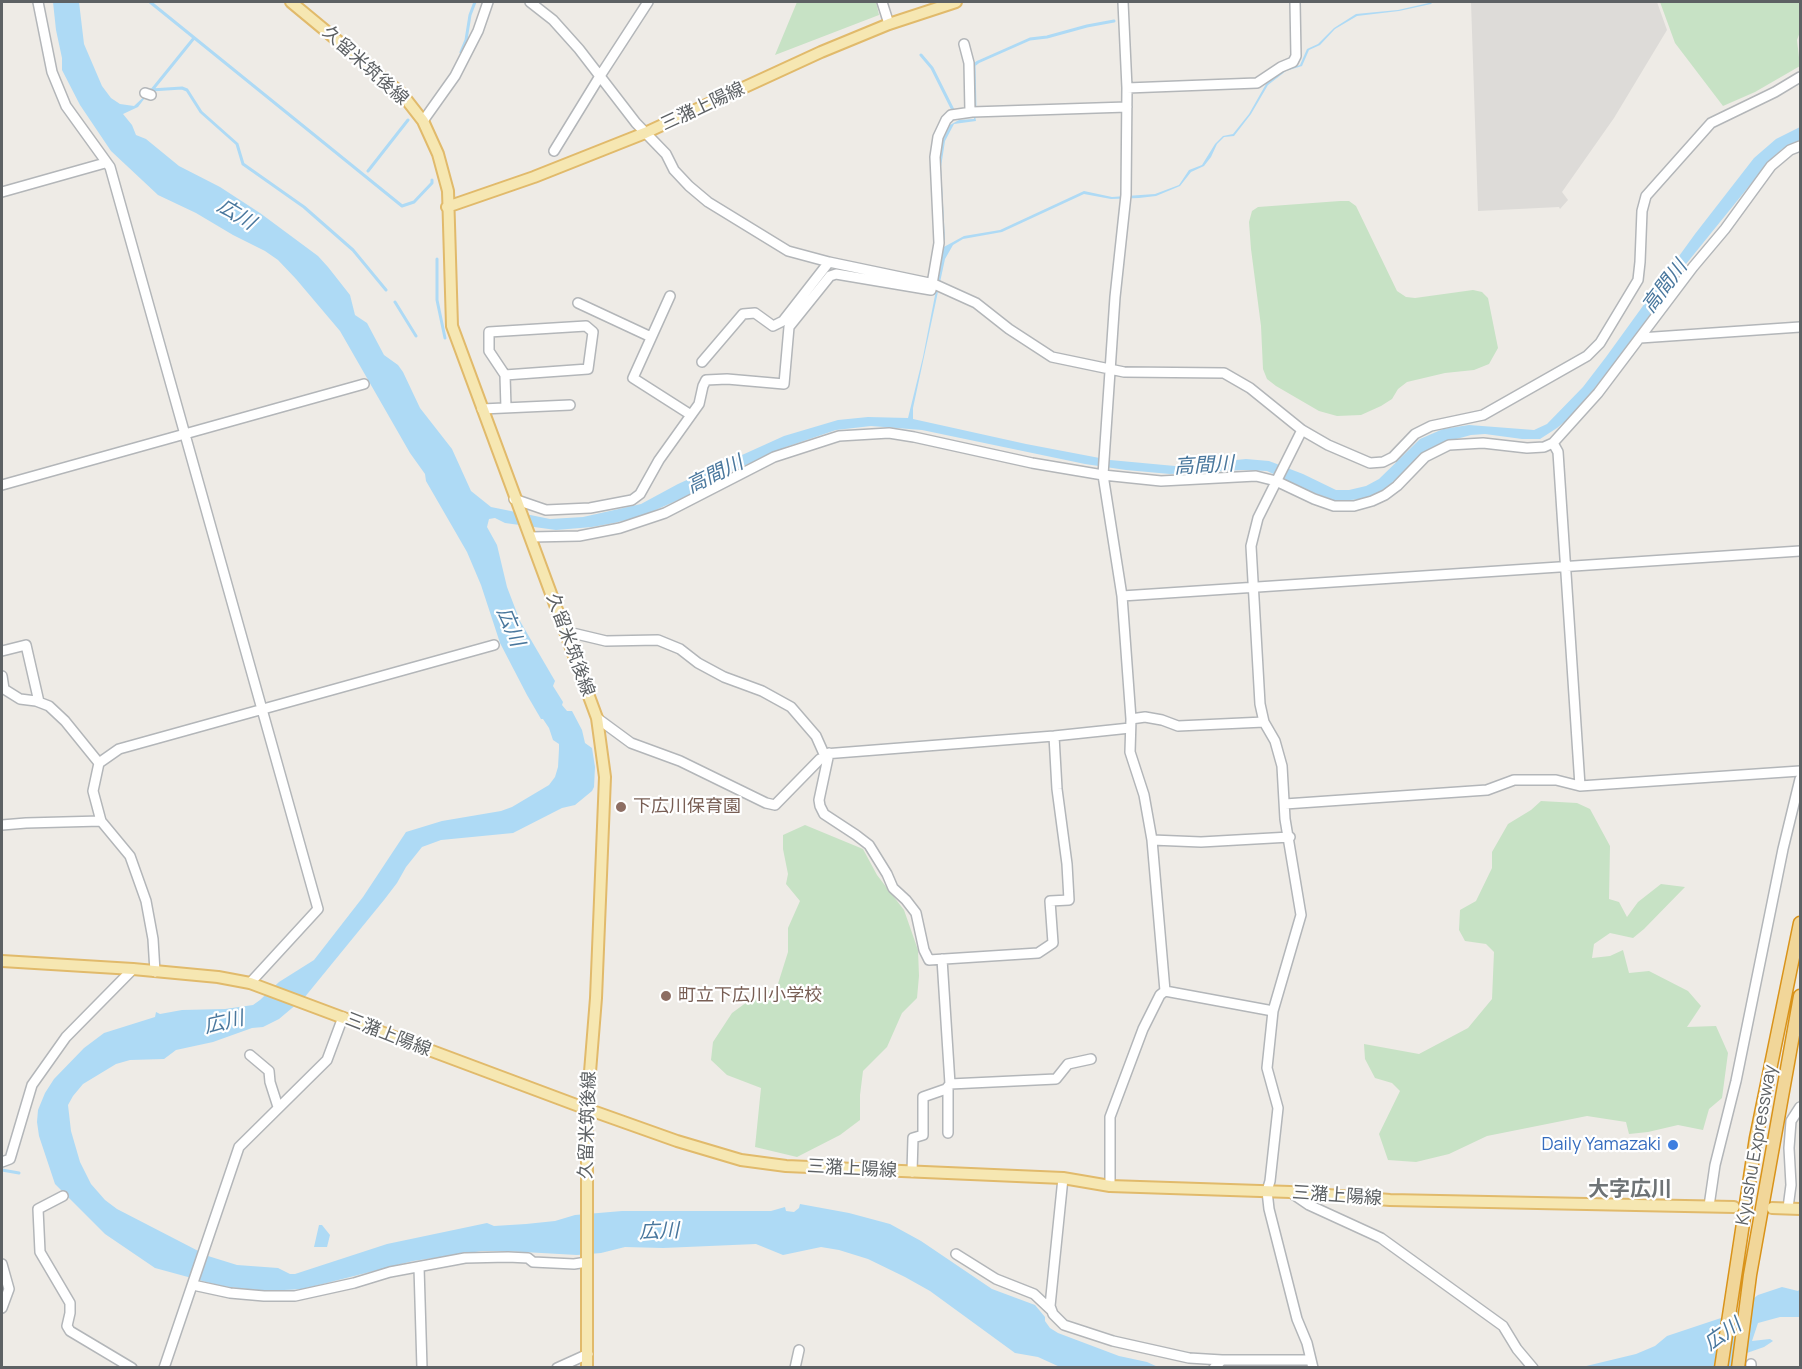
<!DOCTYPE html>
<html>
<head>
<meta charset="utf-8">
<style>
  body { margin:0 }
  #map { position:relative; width:1802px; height:1369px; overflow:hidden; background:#eeebe6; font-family:Manrope,sans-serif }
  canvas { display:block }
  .frame { position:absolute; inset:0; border:3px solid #5d6164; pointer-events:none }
</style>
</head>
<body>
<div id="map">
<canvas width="1802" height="1369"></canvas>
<div class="frame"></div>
</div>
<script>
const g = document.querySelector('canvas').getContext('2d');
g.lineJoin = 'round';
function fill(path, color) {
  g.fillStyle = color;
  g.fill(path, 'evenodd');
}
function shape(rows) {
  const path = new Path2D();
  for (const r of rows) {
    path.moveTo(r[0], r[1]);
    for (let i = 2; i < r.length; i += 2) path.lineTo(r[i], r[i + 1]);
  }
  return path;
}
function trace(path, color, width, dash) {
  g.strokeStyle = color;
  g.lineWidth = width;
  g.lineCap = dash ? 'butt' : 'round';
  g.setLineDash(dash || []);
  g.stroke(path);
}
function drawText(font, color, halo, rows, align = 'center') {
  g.font = font + ' Manrope,"Noto Sans JP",sans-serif';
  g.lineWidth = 4.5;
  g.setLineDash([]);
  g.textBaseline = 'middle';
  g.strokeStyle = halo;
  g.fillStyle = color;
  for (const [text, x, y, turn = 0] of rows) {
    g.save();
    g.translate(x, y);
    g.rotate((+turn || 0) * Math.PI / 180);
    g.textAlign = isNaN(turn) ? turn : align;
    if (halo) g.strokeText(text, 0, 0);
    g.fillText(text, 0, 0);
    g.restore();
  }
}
fill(shape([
  [1471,2,1657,2,1667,30,1614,118,1562,192,1568,200,1560,209,1559,207,1478,211]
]), '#dddbd8');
fill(shape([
  [797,2,876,2,879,15,775,55],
  [1660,2,1800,2,1800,32,1797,40,1800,66,1755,92,1723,106,1675,43],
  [1340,201,1349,201,1356,206,1397,291,1406,297,1415,298,1473,290,1482,292,1488,298,1498,348,1489,364,1474,370,1445,373,1407,382,1398,389,1392,399,1381,406,1361,415,1337,416,1319,411,1276,386,1267,379,1263,369,1261,326,1251,249,1249,222,1252,211,1258,207],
  [1541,801,1577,803,1590,809,1610,846,1609,899,1619,902,1627,917,1638,902,1661,884,1685,887,1644,929,1633,938,1610,933,1594,944,1592,958,1610,956,1623,950,1629,973,1649,971,1688,991,1701,1006,1687,1027,1716,1026,1728,1053,1722,1098,1709,1109,1703,1130,1678,1125,1648,1132,1629,1134,1626,1122,1587,1116,1487,1136,1449,1154,1416,1162,1388,1160,1379,1134,1400,1091,1392,1083,1375,1078,1365,1059,1364,1044,1419,1054,1468,1028,1492,999,1494,952,1486,944,1465,941,1459,930,1460,910,1476,901,1492,868,1492,852,1508,824,1531,810],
  [805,825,863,849,877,875,904,910,918,950,919,976,917,998,902,1013,887,1047,863,1071,860,1095,860,1120,840,1135,797,1157,755,1147,761,1088,727,1075,711,1060,713,1042,732,1013,758,994,777,987,788,952,788,928,800,901,786,884,788,874,783,849,783,835]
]), '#c7e2c5');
fill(shape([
  [53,2,79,2,84,44,102,86,111,98,120,104,134,106,151,90,138,107,123,114,132,125,136,135,146,139,179,166,220,187,260,213,318,256,328,267,350,295,355,315,367,323,384,355,398,365,403,372,420,408,452,449,471,491,491,507,550,519,583,517,641,504,678,484,784,436,838,420,868,417,908,418,923,357,938,280,942,248,964,236,1000,230,1084,191,1112,197,1155,194,1179,185,1189,170,1202,165,1215,144,1223,136,1233,134,1249,114,1266,84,1284,70,1300,65,1307,49,1318,44,1334,28,1356,14,1398,10,1433,2,1431,4,1399,11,1357,16,1335,29,1320,45,1309,50,1302,66,1286,71,1268,85,1251,114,1234,136,1224,137,1217,144,1211,157,1204,166,1191,172,1180,186,1156,196,1139,198,1111,199,1084,194,1002,232,963,239,953,245,945,259,913,408,913,419,1026,444,1110,460,1175,466,1246,459,1269,461,1303,474,1336,490,1349,490,1366,486,1379,479,1420,439,1443,429,1469,425,1534,430,1547,424,1583,387,1606,357,1695,234,1754,158,1776,139,1800,127,1800,140,1782,149,1771,159,1682,269,1641,330,1613,365,1574,414,1557,428,1540,439,1522,439,1485,434,1471,435,1449,441,1427,451,1385,489,1364,499,1336,501,1314,493,1267,471,1243,470,1170,474,1126,470,1085,464,922,430,871,426,836,430,786,447,719,477,701,490,699,489,685,497,642,516,614,523,592,527,556,530,505,523,495,518,489,519,487,527,497,545,507,587,520,621,555,681,553,686,563,702,562,705,567,711,572,711,582,730,585,743,592,748,595,767,594,787,592,791,575,805,562,808,513,833,441,840,422,847,406,867,397,883,384,900,304,998,279,1019,263,1027,252,1028,213,1042,176,1050,164,1059,130,1060,116,1064,83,1084,73,1096,68,1105,71,1131,80,1162,91,1184,105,1200,117,1209,208,1256,237,1265,278,1268,290,1274,295,1274,387,1244,487,1223,494,1226,526,1224,555,1221,575,1215,622,1211,771,1211,785,1207,786,1211,794,1212,799,1208,800,1204,849,1213,890,1224,921,1241,992,1289,1035,1305,1045,1317,1045,1321,1050,1328,1058,1333,1119,1356,1147,1362,1158,1367,1060,1367,1038,1357,1015,1353,930,1291,905,1277,868,1259,839,1250,821,1247,783,1255,756,1244,663,1248,625,1247,601,1253,577,1255,506,1251,482,1251,413,1261,303,1289,265,1291,221,1286,155,1268,105,1234,55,1184,39,1136,37,1122,38,1110,45,1093,54,1079,84,1048,104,1033,155,1017,156,1012,160,1014,182,1010,225,1009,253,1005,260,1000,279,982,314,960,363,897,406,832,442,821,501,811,512,807,549,785,555,777,558,767,559,749,559,744,553,740,549,728,543,719,541,719,527,695,500,643,481,585,467,552,426,481,425,474,410,453,340,331,296,279,278,260,265,251,233,235,196,213,158,195,111,151,80,105,62,70,62,58,56,30],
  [974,110,976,121,954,124,945,141,941,167,945,240,944,240,940,167,942,142,950,125,959,120,974,119],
  [319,1225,322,1225,330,1235,327,1247,314,1247],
  [1782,1287,1798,1291,1800,1289,1800,1317,1780,1317,1758,1323,1752,1341,1770,1339,1773,1341,1764,1347,1744,1354,1732,1367,1578,1368,1636,1354,1655,1346,1667,1336,1733,1314,1758,1295]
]), '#aedaf5');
trace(shape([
  [150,2,402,206,414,202,432,183,432,180],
  [461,52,466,40,470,15,475,2],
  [921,55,932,68,953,110],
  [151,90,182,88,187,90,201,112,237,144,243,164,304,207,353,250,386,290],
  [152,90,194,38],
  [975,109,974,65,978,62,1030,39,1047,37,1087,26,1114,21],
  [368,171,408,120],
  [437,259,437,300,445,338],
  [395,302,416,336],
  [2,1170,19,1173]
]), '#aedaf5', 3);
const minor = shape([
  [38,2,52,72,66,106,110,167,318,909,250,983],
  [530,2,553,20,579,49,636,123,666,154,674,170,689,186,708,202,788,251,829,262,934,284,976,303,1009,329,1052,357,1124,372,1224,373,1250,388,1302,430,1328,445,1370,463,1383,462,1393,457,1415,434,1431,426,1483,415,1587,356,1600,343,1638,280,1640,262,1642,211,1646,196,1711,123,1775,92,1800,77],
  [882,2,889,24],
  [964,44,969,63,970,112],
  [1127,88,1257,83,1281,67,1293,62,1296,56,1295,2],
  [145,93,151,95],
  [423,121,455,76,478,31,488,2],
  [554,151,600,76,648,2],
  [2,192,105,163],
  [670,296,633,378,691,415],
  [578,303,651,337],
  [1640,338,1800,327],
  [702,362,743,314,755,313,773,326,783,321,829,262],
  [505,375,588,369,593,332,586,326,489,332,489,351,505,375,506,408],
  [482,409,570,405],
  [1302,430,1258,518,1251,546,1260,704,1264,722,1275,741,1282,766,1285,819,1301,915,1273,1011,1267,1068,1278,1108,1270,1181,1267,1191,1269,1209,1297,1319,1307,1343,1313,1368],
  [1553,443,1558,452,1580,786],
  [2,485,364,384],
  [514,499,546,510,590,508,632,500,640,494,659,460,699,404,703,386,706,380,727,379,784,384,789,327,830,276,836,274,931,290,939,243,935,157,938,137,946,120,951,115,972,112,1127,107],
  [531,537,579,536,620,528,665,513,774,457,839,436,889,433,914,437,1032,463,1103,475,1161,481,1256,476,1276,481,1314,499,1334,506,1354,506,1372,501,1385,495,1397,486,1425,457,1449,445,1483,443,1527,448,1544,447,1553,443,1598,393,1693,267,1725,229,1771,166,1790,150,1800,146],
  [1122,596,1800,551],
  [564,631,606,641,658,640,680,649,698,663,724,677,762,691,791,707,816,736,824,754,1054,736,1130,728],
  [2,651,26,645,39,702],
  [2,676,4,689,20,699,36,701,49,706,65,721,99,763],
  [597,718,631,743,680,761,766,803,775,805,820,759],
  [1131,719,1145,717,1162,720,1178,726,1264,722],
  [829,753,819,800,820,806,824,814,856,835,869,845,887,874,893,888,906,900,916,913,924,950,929,960,1038,953,1053,943,1050,901,1069,900,1067,864,1057,789,1054,736],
  [1285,804,1487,790,1514,780,1556,780,1580,786,1800,771],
  [2,825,26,823,101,821],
  [1152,840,1201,842,1290,837],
  [942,959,950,1084],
  [155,972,153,939,146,901,130,856,101,821,93,791,99,763,119,749,494,645],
  [1165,991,1273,1011],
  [250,1055,269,1071,270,1082,278,1107],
  [948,1087,948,1133],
  [2,1162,10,1159,32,1085,66,1037,133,969],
  [912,1172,913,1138,923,1135,923,1097,946,1089,950,1084,1056,1079,1068,1064,1091,1059],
  [1063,1178,1050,1306,1053,1314,1064,1325,1113,1341,1189,1358,1222,1360],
  [1110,1186,1110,1117,1143,1029,1160,995,1165,991,1152,840,1144,795,1130,752,1131,719,1122,596,1103,475,1115,297,1126,195,1127,88,1123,2],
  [1290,1192,1309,1205,1381,1238,1503,1326,1517,1349,1533,1368],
  [63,1196,38,1209,40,1252,70,1303,70,1313,67,1326,70,1331,132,1368],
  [1709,1206,1715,1165,1736,1081,1783,849,1800,779],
  [1788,1208,1791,1185,1789,1148,1791,1121,1800,1107],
  [956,1254,996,1279,1034,1294,1051,1310],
  [2,1264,9,1289,2,1308],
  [419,1267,422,1368],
  [193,1285,230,1293,264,1296,295,1296,354,1283,390,1272,465,1258,508,1257,528,1258,533,1262,574,1264,587,1262],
  [164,1368,239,1147,327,1060,343,1017],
  [557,1368,588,1354],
  [795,1368,799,1350],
  [1214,1368,1222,1360,1311,1360],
  [1751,1368,1751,1364]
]);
const major = shape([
  [291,2,402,94,423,121,438,154,448,191,452,326,597,718,605,777,596,998,587,1109,587,1368],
  [447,207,534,177,645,133,821,52,889,24,956,2],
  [2,961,133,969,218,977,250,983,587,1109,677,1141,741,1160,786,1166,1063,1178,1110,1186,1290,1192,1390,1200,1734,1207],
  [1772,1208,1800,1209]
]);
const highway = shape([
  [1721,1368,1756,1138,1800,923],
  [1738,1368,1750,1275,1800,996]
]);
trace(minor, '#b3b6b9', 12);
trace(major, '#e1ba6b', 14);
trace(highway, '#d9931a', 15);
trace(minor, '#fff', 9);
trace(major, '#f6e7b2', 10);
trace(highway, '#f1d699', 12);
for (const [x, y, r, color] of [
  [621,807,6,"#8d6e63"],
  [666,996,6,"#8d6e63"],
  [1673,1145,6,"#3f7fe0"]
]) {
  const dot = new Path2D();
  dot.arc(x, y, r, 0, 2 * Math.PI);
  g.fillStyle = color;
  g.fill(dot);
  trace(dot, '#fff', 2);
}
drawText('18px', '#5d6164', '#fff', [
  ["久留米筑後線",365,66,42],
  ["三潴上陽線",703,107,-25],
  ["久留米筑後線",570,645,70],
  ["三潴上陽線",388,1035,21],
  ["久留米筑後線",588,1125,-88],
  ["Kyushu Expressway",1757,1145,-80],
  ["三潴上陽線",852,1169,3],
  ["三潴上陽線",1337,1196,4]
]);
drawText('18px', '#785e54', '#fff', [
  ["下広川保育園",633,807],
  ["町立下広川小学校",678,996]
], 'left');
drawText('18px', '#366cbe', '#fff', [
  ["Daily Yamazaki",1661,1145]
], 'right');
drawText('italic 20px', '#49779d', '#fff', [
  ["広川",236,215,31],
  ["高間川",1665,287,-53],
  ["高間川",1204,466,-3],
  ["高間川",715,475,-26],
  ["広川",510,627,67],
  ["広川",224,1023,-13],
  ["広川",659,1232,-2],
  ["広川",1723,1335,-35]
]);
drawText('bold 21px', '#6e7376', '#fff', [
  ["大字広川",1630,1190]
]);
</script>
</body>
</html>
